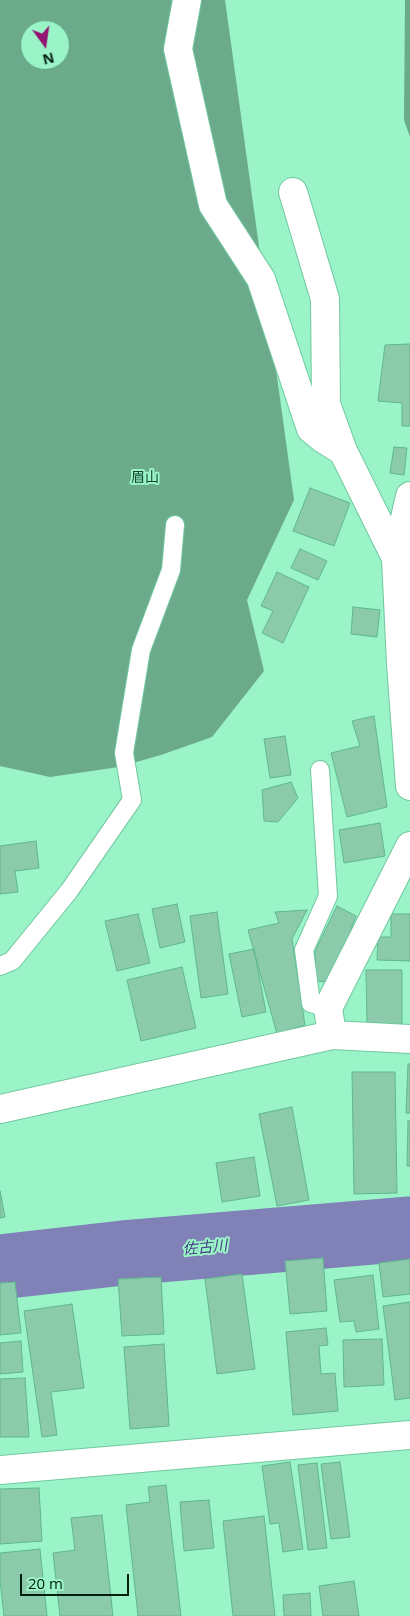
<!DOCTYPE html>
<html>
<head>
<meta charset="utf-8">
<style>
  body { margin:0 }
  #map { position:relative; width:410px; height:1616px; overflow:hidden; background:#9bf4c8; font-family:"Open Sans",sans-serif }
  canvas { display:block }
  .north { position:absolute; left:20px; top:20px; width:50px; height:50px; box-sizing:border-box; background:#9bf4c8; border:1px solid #5d9e7f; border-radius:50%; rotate:166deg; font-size:14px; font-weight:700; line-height:20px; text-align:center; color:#011d11 }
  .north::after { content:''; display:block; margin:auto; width:18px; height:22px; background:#921571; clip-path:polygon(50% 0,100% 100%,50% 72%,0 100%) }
  .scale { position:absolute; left:20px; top:1574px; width:109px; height:22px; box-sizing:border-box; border:2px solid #011d11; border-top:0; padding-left:6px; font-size:15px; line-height:18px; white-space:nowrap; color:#011d11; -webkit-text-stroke:4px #9bf4c8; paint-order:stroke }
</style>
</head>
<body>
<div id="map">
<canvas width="410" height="1616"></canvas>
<div class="north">N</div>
<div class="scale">20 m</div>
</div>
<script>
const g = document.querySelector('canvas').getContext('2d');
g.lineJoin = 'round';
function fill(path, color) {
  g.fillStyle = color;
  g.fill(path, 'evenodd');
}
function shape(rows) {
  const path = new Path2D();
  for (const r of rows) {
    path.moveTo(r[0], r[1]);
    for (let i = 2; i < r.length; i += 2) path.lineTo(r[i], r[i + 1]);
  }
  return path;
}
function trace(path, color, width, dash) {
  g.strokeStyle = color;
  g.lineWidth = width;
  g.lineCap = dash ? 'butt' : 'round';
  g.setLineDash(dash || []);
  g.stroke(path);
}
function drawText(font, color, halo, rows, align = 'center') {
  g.font = font + ' "Open Sans","Noto Sans JP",sans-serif';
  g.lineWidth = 4;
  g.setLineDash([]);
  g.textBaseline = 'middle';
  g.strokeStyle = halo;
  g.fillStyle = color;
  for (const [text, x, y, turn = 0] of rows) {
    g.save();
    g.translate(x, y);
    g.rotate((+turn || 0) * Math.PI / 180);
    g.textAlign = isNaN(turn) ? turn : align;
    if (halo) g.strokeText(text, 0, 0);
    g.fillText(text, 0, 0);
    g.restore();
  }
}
fill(shape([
  [0,0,225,0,294,500,247,600,264,671,212,737,161,755,119,767,50,777,0,766],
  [30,30,60,30,60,60,30,60],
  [405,0,410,0,410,137,404,120]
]), '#6baa8b');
trace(shape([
  [0,1267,123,1253,410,1229]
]), '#7f81b7', 65);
const building = shape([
  [410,344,410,426,402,426,402,403,378,401,385,345,410,344],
  [394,447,407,448,404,475,390,473,394,447],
  [310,488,350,503,334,546,293,531,310,488],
  [300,549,327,561,318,580,291,568,300,549],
  [277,572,309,587,283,643,262,633,273,611,261,606,277,572],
  [353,607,380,610,377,637,351,634,353,607],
  [374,716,387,807,347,817,331,753,360,746,352,721,374,716],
  [285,736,291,775,270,778,264,739,285,736],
  [291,782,298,798,278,822,264,821,262,790,291,782],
  [380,823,385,856,344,863,339,830,380,823],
  [36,841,39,868,15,871,18,892,0,894,0,846,36,841],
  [177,904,185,942,160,948,152,909,177,904],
  [337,906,356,916,331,982,315,981,315,951,337,906],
  [307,910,292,939,305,1025,277,1034,248,930,279,923,275,912,307,910],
  [217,912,228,994,201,998,190,916,217,912],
  [138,914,150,963,117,971,105,921,138,914],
  [391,914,410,914,410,961,377,960,378,937,391,937,391,914],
  [254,949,266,1012,242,1017,229,954,254,949],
  [182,967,196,1028,141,1041,127,980,182,967],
  [366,970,402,970,402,1025,367,1026,366,970],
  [408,1064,410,1064,410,1113,406,1113,408,1064],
  [352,1072,395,1072,397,1193,354,1194,352,1072],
  [292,1107,309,1200,277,1206,259,1114,292,1107],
  [408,1121,410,1121,410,1166,407,1166,408,1121],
  [254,1157,260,1196,222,1202,216,1163,254,1157],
  [0,1191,5,1217,0,1218,0,1191],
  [323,1258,327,1311,290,1314,285,1261,323,1258],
  [410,1259,410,1294,383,1297,379,1263,410,1259],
  [242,1274,255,1369,217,1374,205,1279,242,1274],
  [373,1275,379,1329,356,1332,354,1321,340,1322,334,1280,373,1275],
  [161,1277,164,1334,122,1336,118,1279,161,1277],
  [15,1282,21,1333,0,1335,0,1283,15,1282],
  [410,1302,410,1398,395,1400,383,1306,410,1302],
  [72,1304,84,1388,51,1392,57,1435,42,1437,24,1311,72,1304],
  [326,1328,328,1345,319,1346,321,1374,335,1373,338,1411,293,1415,286,1332,326,1328],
  [382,1339,384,1385,344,1387,343,1340,382,1339],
  [21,1341,23,1372,0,1374,0,1343,21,1341],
  [164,1344,169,1426,130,1429,124,1347,164,1344],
  [25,1378,29,1437,0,1437,0,1379,25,1378],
  [290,1462,303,1549,283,1552,279,1523,270,1524,262,1466,290,1462],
  [340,1462,350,1537,331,1539,321,1464,340,1462],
  [317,1463,327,1548,308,1550,298,1465,317,1463],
  [166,1485,181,1616,138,1616,126,1505,150,1502,148,1487,166,1485],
  [39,1488,42,1541,0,1544,0,1489,39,1488],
  [209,1500,214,1548,184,1551,180,1502,209,1500],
  [102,1515,113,1616,60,1616,53,1553,75,1550,71,1518,102,1515],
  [264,1516,275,1616,233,1616,223,1521,264,1516],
  [40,1549,47,1616,4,1616,0,1580,0,1553,40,1549],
  [354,1581,359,1616,323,1616,319,1586,354,1581],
  [310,1593,311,1616,284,1616,283,1595,310,1593]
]);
fill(building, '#8bcbab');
trace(building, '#5fb78e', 1);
const service = shape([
  [320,770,328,896,304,950,311,1003,328,1008],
  [0,966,12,961,69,891,132,800,124,753,141,650,171,570,175,525]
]);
const minor = shape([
  [187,0,178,49,213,205,261,279,311,429,322,438,343,451,396,558],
  [293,192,325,299,326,404,343,451],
  [410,496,396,558,401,664,410,786],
  [332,1035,328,1008,410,846],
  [0,1109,332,1035,410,1039]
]);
const tertiary = shape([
  [0,1470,410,1435]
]);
trace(service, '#70c89e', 20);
trace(minor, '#70c89e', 30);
trace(tertiary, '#70c89e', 30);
trace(service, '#fff', 18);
trace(minor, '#fff', 28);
trace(tertiary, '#fff', 28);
drawText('14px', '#11452f', '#9bf4c8', [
  ["眉山",145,478]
]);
drawText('italic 15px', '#434084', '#9bf4c8', [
  ["佐古川",205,1248,-5]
]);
</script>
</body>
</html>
